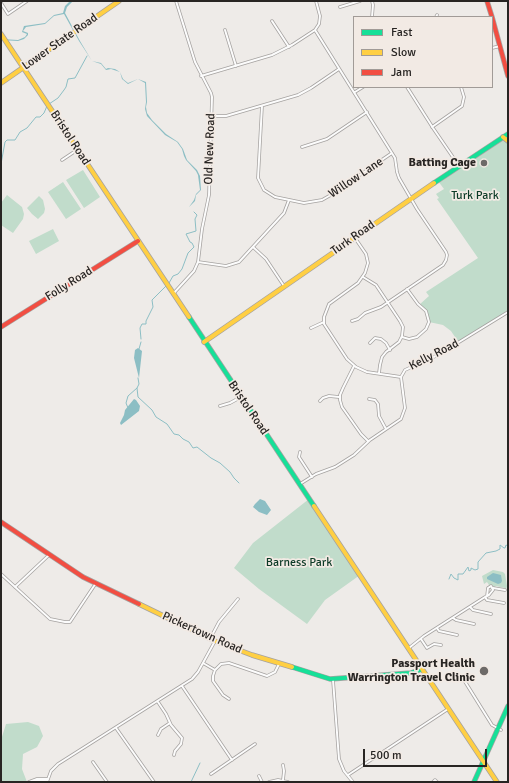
<!DOCTYPE html>
<html>
<head>
<meta charset="utf-8">
<style>
  body { margin:0 }
  #map { position:relative; width:509px; height:783px; overflow:hidden; background:#eeebe8; font-family:Signika,sans-serif }
  canvas { display:block }
  .frame { position:absolute; inset:0; border:2px solid #282523; pointer-events:none }
  .legend { position:absolute; left:353px; top:16px; width:140px; height:72px; box-sizing:border-box; background:#f2eae4; border:1px solid #a19b97; margin:0; padding:5px 7px; list-style:none; font-size:12px; color:#282523 }
  .legend li { display:flex; align-items:center; gap:8px; height:20px }
  .legend b { width:20px; border:1px solid #a19b97 }
  .scale { position:absolute; left:363px; top:749px; width:124px; height:18px; box-sizing:border-box; border:2px solid #282523; border-top:0; padding-left:5px; font-size:12px; line-height:14px; white-space:nowrap; color:#282523; -webkit-text-stroke:3px #f2eae4; paint-order:stroke }
</style>
</head>
<body>
<div id="map">
<canvas width="509" height="783"></canvas>
<div class="frame"></div>
<ul class="legend">
<li><b style="height:5px;background:#16e098"></b>Fast</li>
<li><b style="height:5px;background:#ffcf43"></b>Slow</li>
<li><b style="height:5px;background:#f24e42"></b>Jam</li>
</ul>
<div class="scale">500 m</div>
</div>
<script>
const g = document.querySelector('canvas').getContext('2d');
g.lineJoin = 'round';
function fill(path, color) {
  g.fillStyle = color;
  g.fill(path, 'evenodd');
}
function shape(rows) {
  const path = new Path2D();
  for (const r of rows) {
    path.moveTo(r[0], r[1]);
    for (let i = 2; i < r.length; i += 2) path.lineTo(r[i], r[i + 1]);
  }
  return path;
}
function trace(path, color, width, dash) {
  g.strokeStyle = color;
  g.lineWidth = width;
  g.lineCap = dash ? 'butt' : 'round';
  g.setLineDash(dash || []);
  g.stroke(path);
}
function drawText(font, color, halo, rows, align = 'center') {
  g.font = font + ' Signika,sans-serif';
  g.lineWidth = 3.5;
  g.setLineDash([]);
  g.textBaseline = 'middle';
  g.strokeStyle = halo;
  g.fillStyle = color;
  for (const [text, x, y, turn = 0] of rows) {
    g.save();
    g.translate(x, y);
    g.rotate((+turn || 0) * Math.PI / 180);
    g.textAlign = isNaN(turn) ? turn : align;
    if (halo) g.strokeText(text, 0, 0);
    g.fillText(text, 0, 0);
    g.restore();
  }
}
fill(shape([
  [508,134,508,310,459,343,451,331,443,325,429,322,426,311,419,305,429,296,426,292,478,258,437,199,439,198,436,194,444,189,438,181],
  [83,170,100,197,84,208,66,180],
  [63,182,81,209,66,219,48,192],
  [7,195,22,207,24,214,23,219,13,233,1,225,1,203],
  [39,196,43,200,45,209,44,213,38,219,32,214,27,208],
  [53,229,59,241,36,254,29,241],
  [309,499,360,575,325,600,307,624,259,589,234,568,253,543],
  [493,570,503,572,505,574,507,586,506,590,505,588,496,586,494,587,492,585,489,585,487,582,484,584,482,576],
  [28,722,39,726,43,736,37,747,23,754,22,769,27,782,1,782,1,740,6,724]
]), '#c1dccb');
fill(shape([
  [70,1,73,1,67,7,65,13,80,41,92,61,101,63,106,69,108,68,115,69,120,72,123,79,128,83,138,79,146,82,147,102,146,107,147,113,152,120,166,134,178,142,183,149,187,160,197,170,200,176,201,190,196,195,195,201,189,207,195,212,189,207,194,200,196,194,200,190,198,175,196,171,186,160,184,156,182,149,177,142,165,135,147,116,145,109,146,102,145,83,138,79,128,84,122,79,120,72,111,69,106,70,101,64,92,61,79,41,64,14,54,16,45,24,26,27,23,31,28,33,28,35,24,39,18,41,1,40,1,39,18,40,25,37,27,34,22,32,24,26,45,23,54,15,63,13,65,6],
  [138,348,142,351,139,378,134,358,135,350],
  [134,399,136,400,140,406,139,411,121,425,120,423,124,415,125,410],
  [260,499,265,501,271,510,267,515,259,512,253,507,255,504],
  [493,573,501,575,502,581,501,583,498,584,487,579,487,577]
]), '#8cbec4');
trace(shape([
  [49,104,58,98,64,90,66,87,68,79,75,78,87,56],
  [1,164,5,142,7,140,15,140,20,132,27,128,36,117,40,117,44,113,47,106],
  [169,283,173,276,178,274,182,269,188,253,194,247,192,243,190,242,186,234,196,231,195,219,197,215,194,212],
  [141,339,140,328,142,324,146,324,146,321,153,307,152,300,167,285],
  [139,349,141,342],
  [138,378,139,384,137,388,138,397,152,410,156,417,167,424,174,434,179,435,183,439,189,442,193,448,197,447,211,458,220,463,230,472,234,478,239,483],
  [128,408,126,403,128,396,137,388],
  [449,579,451,574,454,578,458,580,458,574,463,574,468,567,469,571,471,570,471,568,475,570,478,569,478,562,486,553,496,551,500,549,500,545,504,548,505,548,506,545,508,546],
  [191,782,200,763]
]), '#8cbec4', 1);
const street = shape([
  [372,1,373,5,372,17],
  [1,3,8,14,27,1],
  [340,7,360,1],
  [436,17,437,15],
  [272,21,289,47],
  [225,30,236,66],
  [315,30,395,158,397,172,399,178,417,209,446,252,447,255,446,260,443,265,381,307,365,313,358,319,352,321],
  [492,48,500,46],
  [201,76,272,55,292,45,315,30,319,24,320,16,316,1],
  [407,87,433,128,459,166],
  [355,92,363,87],
  [262,106,258,178,264,190,275,197,304,203,322,200,329,196,392,153],
  [212,116,226,116,298,95,311,88,339,69],
  [432,127,462,106,464,97,461,87],
  [302,147,327,139,367,112],
  [62,160,77,150],
  [355,238,366,254,368,263,365,273,358,283,329,304,324,317,324,324,347,359,356,367,367,372,401,377],
  [253,247,266,259,284,286],
  [198,262,226,266,239,262,284,213,289,200],
  [363,277,376,285,400,321,403,327,402,336,399,342,386,352,382,357,380,365,379,373],
  [173,294,194,271,198,262,202,229,209,195,212,97,211,93,195,62,176,1],
  [311,328,324,322],
  [402,337,409,339,417,337,426,329,429,322,426,311,418,304,407,289],
  [370,343,375,338,381,339,386,343,390,350],
  [354,366,343,388,340,395,340,400,342,407,361,434,368,441],
  [369,399,375,400,378,404,379,416,386,429],
  [320,401,323,398,329,396,339,397],
  [220,406,230,403,241,397],
  [300,452,299,457,312,477],
  [300,484,316,474,335,467,354,455,370,440,401,419,405,408,401,377,405,370,438,355,508,312],
  [1,574,50,619,65,622,70,622,96,583],
  [15,587,49,555],
  [493,588,505,590],
  [485,597,487,600,504,603],
  [470,607,473,610,491,614],
  [453,618,456,620,474,624],
  [437,628,439,631,457,635],
  [210,639,219,622,238,599],
  [421,639,427,648,434,644,441,645],
  [409,648,424,636,485,597,489,595,493,590,491,586,488,588,487,596],
  [203,663,215,670],
  [333,680,339,759,344,771,353,782],
  [464,680,492,725,501,730],
  [182,686,232,760],
  [229,699,223,695,213,681,213,676,215,670,221,664,229,663,267,676,275,672,279,664],
  [158,702,166,714,171,725,182,738,181,744,175,751,174,755],
  [116,728,154,782],
  [158,735,161,729,170,723],
  [93,762,107,782],
  [211,774,255,744],
  [348,775,448,709],
  [259,776,262,782],
  [36,780,47,781],
  [283,780,284,771,283,765],
  [29,782,37,779,47,779],
  [47,782,51,771,58,764,192,679,198,672,215,641],
  [269,782,278,780,288,782],
  [433,782,435,780,437,782]
]);
const fast = shape([
  [434,183,508,134],
  [189,317,314,506],
  [292,667,330,679,411,673,422,669],
  [474,782,508,706]
]);
const slow = shape([
  [1,34,189,317],
  [1,83,119,1],
  [503,137,508,141],
  [204,342,434,183],
  [314,506,497,782],
  [139,604,215,641,252,655,292,667]
]);
const jam = shape([
  [487,1,492,17],
  [492,17,508,76],
  [1,327,138,241],
  [1,522,83,577,139,604]
]);
trace(street, '#a5a2a0', 3.5);
trace(fast, '#a5a2a0', 5.5);
trace(slow, '#a5a2a0', 5.5);
trace(jam, '#a5a2a0', 5.5);
trace(street, '#fcfcfc', 2);
trace(fast, '#16e098', 4);
trace(slow, '#ffcf43', 4);
trace(jam, '#f24e42', 4);
for (const [x, y, r, color] of [
  [484,163,4,"#6d6a68"],
  [484,671,5,"#6d6a68"]
]) {
  const dot = new Path2D();
  dot.arc(x, y, r, 0, 2 * Math.PI);
  g.fillStyle = color;
  g.fill(dot);
  trace(dot, '#f2eae4', 1.5);
}
drawText('12px', '#282523', '#f2eae4', [
  ["Lower State Road",60,42,-35],
  ["Bristol Road",70,138,57],
  ["Old New Road",210,149,-88],
  ["Willow Lane",356,178,-34],
  ["Turk Road",353,238,-35],
  ["Folly Road",69,284,-32],
  ["Kelly Road",434,355,-27],
  ["Bristol Road",248,408,56],
  ["Pickertown Road",202,633,24]
]);
drawText('bold 12px', '#282523', '#f2eae4', [
  ["Batting Cage",476,163],
  ["Passport Health",475,664],
  ["Warrington Travel Clinic",475,678]
], 'right');
drawText('12px', '#0d3b27', '#f2eae4', [
  ["Turk Park",475,196],
  ["Barness Park",299,563]
]);
</script>
</body>
</html>
